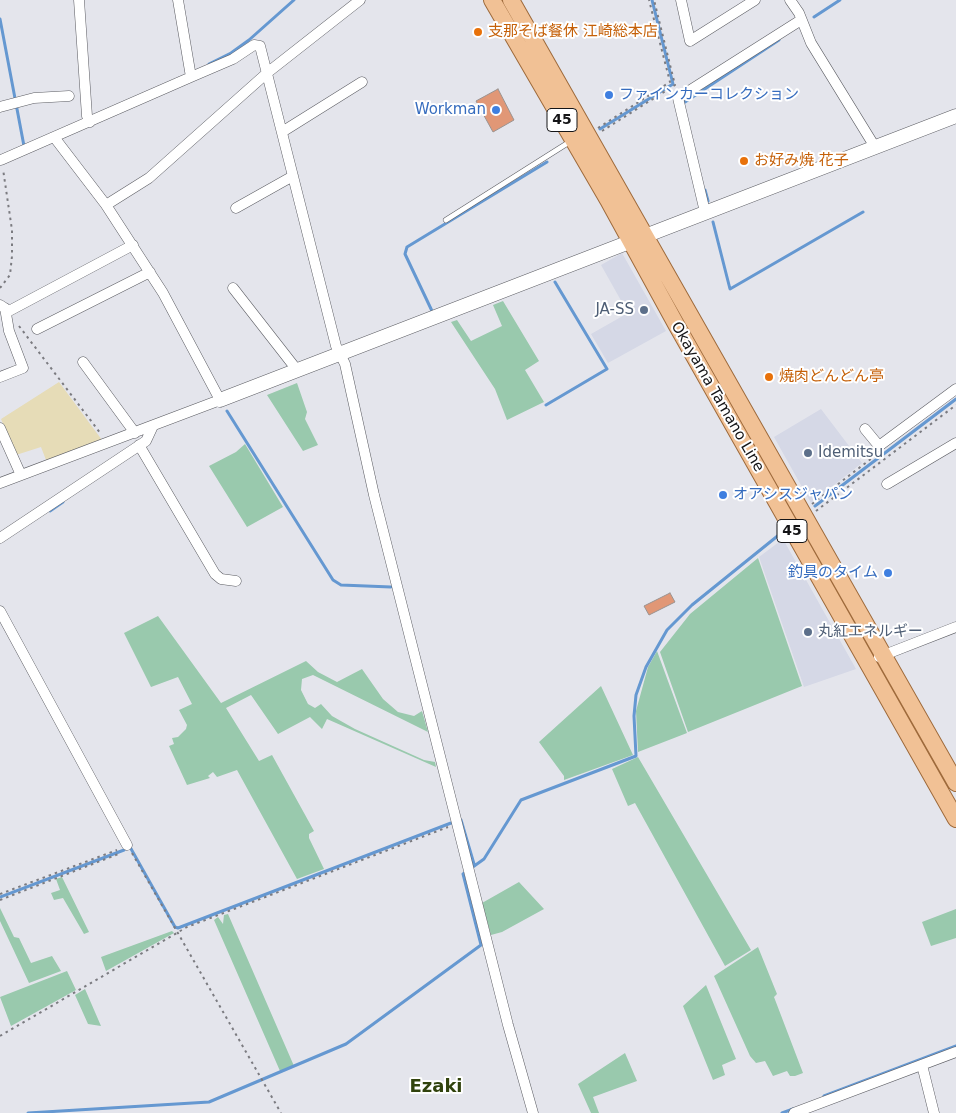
<!DOCTYPE html>
<html>
<head>
<meta charset="utf-8">
<style>
  body { margin:0 }
  canvas { display:block; background:#e4e5ec }
</style>
</head>
<body>
<canvas width="956" height="1113"></canvas>
<script>
const g = document.querySelector('canvas').getContext('2d');
g.lineJoin = 'round';
function fill(path, color) {
  g.fillStyle = color;
  g.fill(path, 'evenodd');
}
function shape(rows) {
  const path = new Path2D();
  for (const r of rows) {
    path.moveTo(r[0], r[1]);
    for (let i = 2; i < r.length; i += 2) path.lineTo(r[i], r[i + 1]);
  }
  return path;
}
function trace(path, color, width, dash) {
  g.strokeStyle = color;
  g.lineWidth = width;
  g.lineCap = dash ? 'butt' : 'round';
  g.setLineDash(dash || []);
  g.stroke(path);
}
function drawText(font, color, halo, rows, align = 'center') {
  g.font = font + ' "DejaVu Sans","Noto Sans JP",sans-serif';
  g.lineWidth = 4;
  g.setLineDash([]);
  g.textBaseline = 'middle';
  g.strokeStyle = halo;
  g.fillStyle = color;
  for (const [text, x, y, turn = 0] of rows) {
    g.save();
    g.translate(x, y);
    g.rotate((+turn || 0) * Math.PI / 180);
    g.textAlign = isNaN(turn) ? turn : align;
    if (halo) g.strokeText(text, 0, 0);
    g.fillText(text, 0, 0);
    g.restore();
  }
}
fill(shape([
  [622,253,666,331,608,363,591,334,628,313,601,265],
  [821,409,862,463,811,503,774,437],
  [783,539,856,669,804,687,759,557]
]), '#d5d8e6');
fill(shape([
  [503,301,539,361,525,370,544,402,507,420,495,389,451,322,457,320,471,341,502,326,493,305],
  [297,383,307,412,305,419,318,445,303,451,267,395],
  [245,444,283,507,247,527,209,466,236,452],
  [758,558,802,686,688,732,660,652,690,614],
  [158,616,221,703,306,661,318,672,337,682,362,669,383,699,398,712,414,716,422,711,428,732,313,675,302,679,301,690,308,704,315,708,321,704,332,716,355,729,424,760,435,762,436,767,327,719,322,729,310,717,278,734,251,695,226,708,259,761,272,755,314,831,309,834,309,838,324,869,297,879,237,770,217,777,213,772,208,776,210,778,187,785,169,746,174,744,172,738,178,737,186,729,187,725,179,710,192,704,178,677,151,687,124,633],
  [657,651,687,733,638,752,636,711,648,667],
  [601,686,633,755,564,780,564,776,539,742],
  [638,757,751,950,725,966,635,803,628,806,612,769],
  [62,877,89,932,84,934,63,898,54,900,51,893,60,890,56,879],
  [519,882,544,909,502,932,491,935,482,903],
  [0,908,14,937,19,938,31,963,52,956,61,971,29,983,0,921],
  [956,909,956,938,931,946,922,922],
  [228,914,294,1066,280,1071,214,920,218,917,223,924,224,915],
  [172,931,174,933,106,971,101,957],
  [758,947,777,994,774,997,803,1073,795,1076,790,1076,787,1071,773,1076,765,1061,756,1063,750,1056,714,976],
  [67,971,76,990,11,1026,0,997],
  [706,985,736,1059,722,1065,725,1075,713,1080,683,1006],
  [85,989,101,1026,88,1024,75,995],
  [625,1053,637,1081,593,1097,599,1113,591,1113,578,1084]
]), '#99c9ad');
fill(shape([
  [59,382,102,440,46,460,41,447,16,455,1,419]
]), '#e6dcb7');
trace(shape([
  [814,17,840,0],
  [0,19,24,146],
  [209,64,231,53,249,40,294,0],
  [682,104,779,40],
  [600,129,673,84,652,0],
  [705,190,708,201],
  [713,222,730,289,863,212],
  [432,311,405,254,407,247,547,162],
  [546,405,607,369,555,282],
  [227,411,333,580,341,585,391,587],
  [815,506,956,399],
  [50,511,63,502],
  [461,820,474,864],
  [130,847,175,927,178,928,451,823],
  [0,897,124,850],
  [824,1096,956,1046],
  [28,1113,209,1102,346,1044,481,945,463,874,484,859,521,800,636,756,634,716,636,695,646,667,667,630,692,605,780,534],
  [782,1113,793,1109]
]), '#6598d1', 3);
const building = shape([
  [498,89,514,120,493,132,476,101,498,89],
  [670,593,675,602,649,615,644,606,670,593]
]);
fill(building, '#e19776');
trace(building, '#9a9390', 1);
const lane = shape([
  [446,220,571,141]
]);
const street = shape([
  [79,0,87,116,90,122],
  [178,0,191,77,233,59,254,45,260,46,336,346,345,364,374,495,508,1025,533,1113],
  [681,0,690,41,755,0],
  [790,0,799,13,811,43,875,147],
  [0,107,34,98,69,96],
  [282,132,362,82],
  [54,137,106,205],
  [1,160,191,77],
  [236,208,293,176],
  [705,212,678,98,801,20],
  [233,288,297,370],
  [0,305,9,311,133,245],
  [37,329,150,272],
  [83,362,135,433],
  [0,377,23,368,9,331,5,308],
  [0,428,21,475],
  [865,429,879,446,956,389],
  [139,445,215,574,221,579,236,581],
  [0,483,220,400,163,293,106,205,149,178,267,73,360,0],
  [887,484,956,443],
  [0,538,146,441,153,426],
  [0,611,127,845],
  [879,657,956,627],
  [922,1065,934,1113],
  [794,1113,956,1052]
]);
const secondary = shape([
  [220,400,956,116]
]);
const primary = shape([
  [492,0,608,200,677,326,956,819],
  [511,0,956,783]
]);
trace(lane, '#5c5d63', 6);
trace(street, '#5c5d63', 11);
trace(secondary, '#5c5d63', 15);
trace(primary, '#9e6a3b', 18);
trace(shape([
  [598,128,670,82,649,0],
  [602,131,675,85,654,0],
  [0,288,10,275,12,256,12,230,3,169],
  [19,326,101,434],
  [812,504,876,455],
  [816,511,956,405],
  [132,853,281,1113],
  [0,894,117,850],
  [0,900,121,853],
  [0,1036,187,927,448,827]
]), '#7b7b80', 2, [2.5, 4]);
trace(lane, '#fff', 5);
trace(street, '#fff', 10);
trace(secondary, '#fff', 14);
trace(primary, '#f1c195', 16);
for (const [x, y, r, color] of [
  [478,32,5,"#e8710a"],
  [609,95,5,"#3f7fe0"],
  [496,110,5,"#3f7fe0"],
  [744,161,5,"#e8710a"],
  [644,310,5,"#5c6f8a"],
  [769,377,5,"#e8710a"],
  [808,453,5,"#5c6f8a"],
  [723,495,5,"#3f7fe0"],
  [888,573,5,"#3f7fe0"],
  [808,632,5,"#5c6f8a"]
]) {
  const dot = new Path2D();
  dot.arc(x, y, r, 0, 2 * Math.PI);
  g.fillStyle = color;
  g.fill(dot);
  trace(dot, '#fff', 2);
}
for (const [x, y, w] of [
  [562,120,30],
  [792,531,30]
]) {
  const box = new Path2D();
  box.roundRect(x - w / 2, y - 11.5, w, 23, 4);
  g.fillStyle = '#fff';
  g.fill(box);
  trace(box, '#151517', 1);
}
drawText('bold 14px', '#151517', null, [
  ["45",562,120],
  ["45",792,531]
]);
drawText('15px', '#c56008', '#fff', [
  ["支那そば餐休 江崎総本店",488,32],
  ["お好み焼 花子",754,161],
  ["焼肉どんどん亭",779,377]
], 'left');
drawText('15px', '#366cbe', '#fff', [
  ["ファインカーコレクション",619,95],
  ["Workman",486,110,"right"],
  ["オアシスジャパン",733,495],
  ["釣具のタイム",878,573,"right"]
], 'left');
drawText('15px', '#4e5e75', '#fff', [
  ["JA-SS",634,310,"right"],
  ["Idemitsu",818,453],
  ["丸紅エネルギー",818,632]
], 'left');
drawText('15px', '#151517', '#fff', [
  ["Okayama Tamano Line",717,397,60]
]);
drawText('bold 18px', '#31430d', '#fff', [
  ["Ezaki",436,1087]
]);
</script>
</body>
</html>
